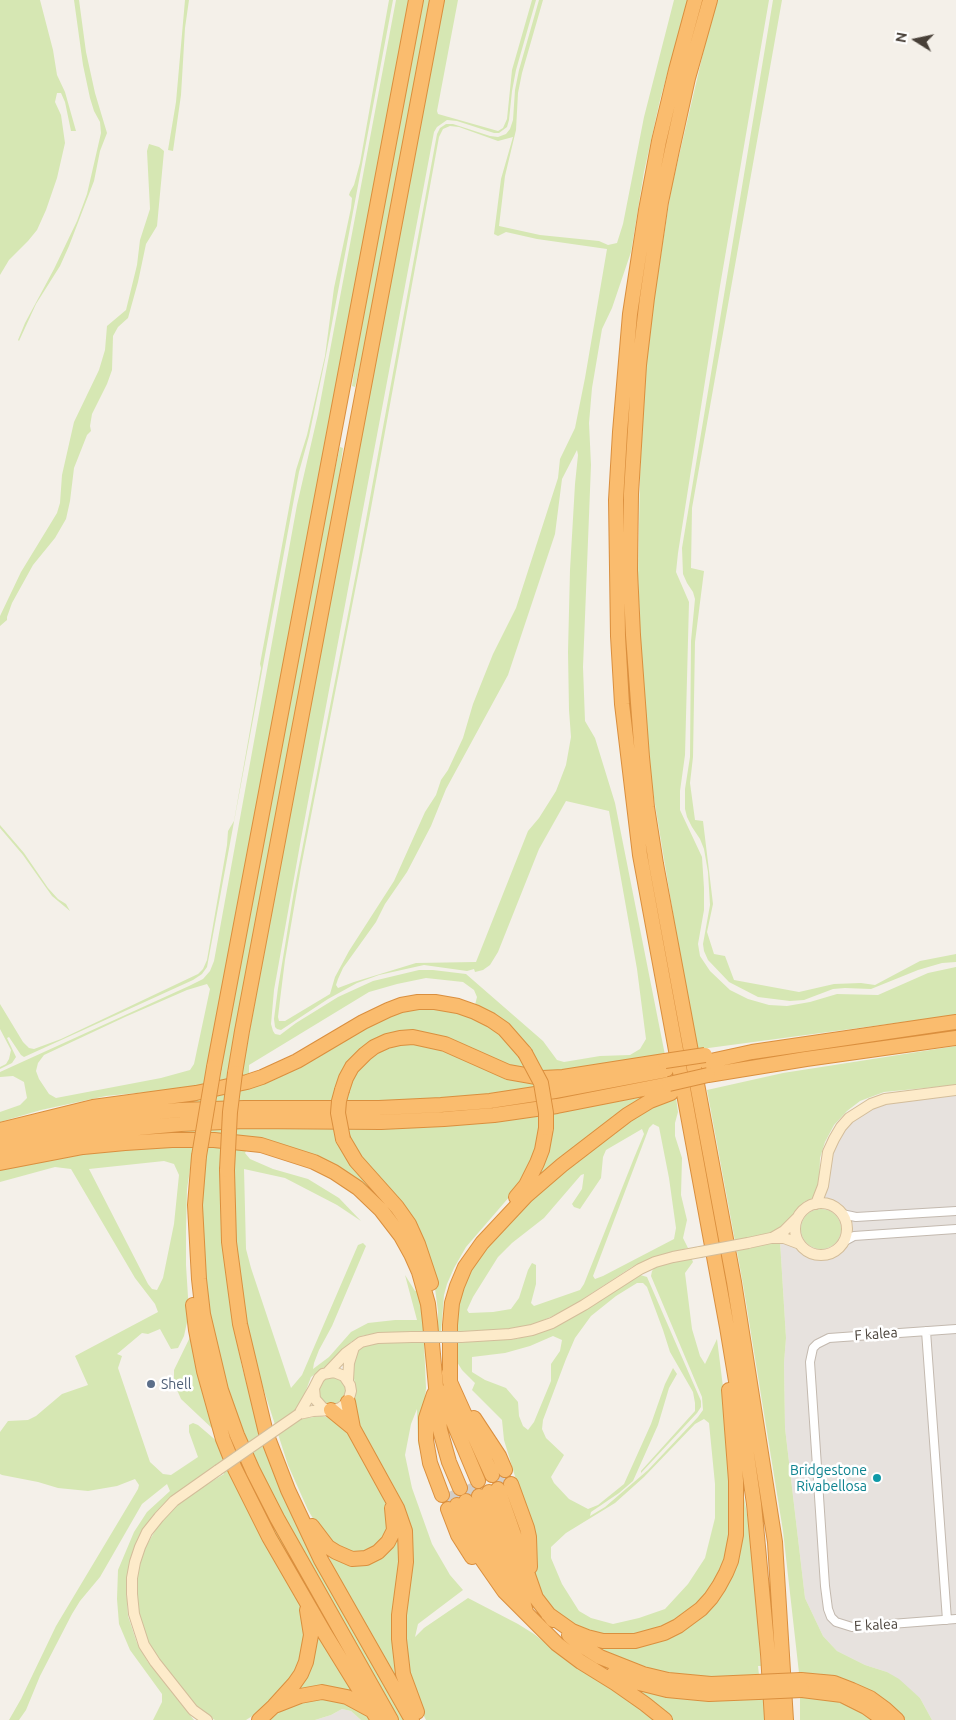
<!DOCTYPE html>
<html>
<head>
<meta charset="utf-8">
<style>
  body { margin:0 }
  #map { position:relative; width:956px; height:1720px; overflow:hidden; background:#f4f0e9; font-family:Ubuntu,sans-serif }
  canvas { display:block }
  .north { position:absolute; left:891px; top:15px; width:50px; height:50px; -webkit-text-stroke:4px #fff; paint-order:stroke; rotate:280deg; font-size:14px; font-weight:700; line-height:20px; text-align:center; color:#484038 }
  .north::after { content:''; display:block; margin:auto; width:18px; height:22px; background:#484038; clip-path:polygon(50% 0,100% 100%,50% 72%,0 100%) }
</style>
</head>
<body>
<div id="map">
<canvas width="956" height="1720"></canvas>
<div class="north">N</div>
</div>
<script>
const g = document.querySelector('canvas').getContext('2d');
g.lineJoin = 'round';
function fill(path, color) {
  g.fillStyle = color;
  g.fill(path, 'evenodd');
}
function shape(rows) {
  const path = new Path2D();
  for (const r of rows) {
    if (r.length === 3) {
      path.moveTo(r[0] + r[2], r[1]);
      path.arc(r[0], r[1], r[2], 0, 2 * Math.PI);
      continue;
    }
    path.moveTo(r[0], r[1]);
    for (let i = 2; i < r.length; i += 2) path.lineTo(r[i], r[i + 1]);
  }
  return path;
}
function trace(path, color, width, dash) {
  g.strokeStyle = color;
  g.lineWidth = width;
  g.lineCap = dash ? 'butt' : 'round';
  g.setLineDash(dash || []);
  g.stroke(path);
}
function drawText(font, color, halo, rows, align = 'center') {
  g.font = font + ' Ubuntu,sans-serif';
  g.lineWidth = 5;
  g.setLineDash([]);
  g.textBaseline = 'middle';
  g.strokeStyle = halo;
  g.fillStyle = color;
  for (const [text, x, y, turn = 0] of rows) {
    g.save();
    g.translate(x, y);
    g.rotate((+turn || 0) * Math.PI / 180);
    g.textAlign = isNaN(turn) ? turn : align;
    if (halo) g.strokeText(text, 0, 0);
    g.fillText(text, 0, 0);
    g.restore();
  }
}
fill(shape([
  [956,1093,956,1720,932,1720,920,1698,887,1672,865,1665,837,1651,823,1636,805,1598,785,1428,784,1363,786,1338,780,1241,792,1246,789,1232,791,1219,795,1211,804,1202,812,1199,819,1190,828,1190,833,1149,844,1130,858,1114,875,1105],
  [342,1709,351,1711,361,1720,315,1720,331,1715]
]), '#e7e2de');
fill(shape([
  [0,0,40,0,53,50,57,75,65,92,76,131,71,131,65,102,61,93,57,93,55,102,61,115,65,143,57,178,46,210,37,230,28,241,9,260,0,275],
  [74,0,79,0,86,52,95,93,107,133,100,151,94,181,69,246,60,266,36,304,19,341,18,340,25,323,54,269,77,221,87,194,101,133,100,122,94,111,90,98,83,65],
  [185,0,189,0,185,28,181,95,173,151,168,150,176,102],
  [389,0,393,0,326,355,309,436,299,472,207,967,202,974,193,980,24,1057,21,1055,9,1037,7,1038,16,1057,12,1063,0,1069,0,1067,6,1064,9,1059,11,1050,0,1029,0,1004,23,1042,29,1048,34,1049,61,1039,198,974,203,969,207,960,227,845,228,831,234,821,261,668,260,664,296,470,307,435,325,356,334,288,351,208,352,198,349,195,350,192,354,185,360,163],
  [396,0,411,0,207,1070,219,1067,322,525,340,447,343,448,334,514,232,1060,244,1061,443,0,458,0,437,111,438,114,498,131,503,128,507,119,512,70,532,0,536,0,516,70,512,91,509,120,507,127,499,133,494,133,457,121,447,120,437,127,434,132,301,839,274,990,271,1024,273,1031,275,1034,280,1035,296,1023,338,997,373,981,419,970,433,970,466,974,543,1041,557,1060,564,1062,600,1056,630,1055,640,1049,646,1039,637,969,609,811,566,801,539,849,498,952,490,965,483,970,475,972,474,969,467,971,424,965,379,975,357,983,328,999,281,1030,277,1029,275,1027,274,1019,278,988,294,891,358,563,437,134,440,128,446,124,453,124,490,136,498,137,506,134,510,129,513,120,515,90,519,70,539,0,543,0,522,73,518,93,516,130,505,176,499,226,540,235,599,241,608,245,617,243,623,224,644,117,674,0,688,0,660,100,644,172,631,252,612,308,602,329,592,388,589,423,591,465,583,667,585,721,595,738,615,803,665,1055,565,1072,547,1073,505,1066,436,1036,423,1033,406,1033,389,1037,372,1044,356,1056,340,1078,337,1089,344,1090,348,1079,357,1067,368,1056,398,1042,413,1041,424,1041,445,1047,496,1072,530,1080,554,1080,605,1074,605,1075,500,1093,444,1099,389,1101,216,1101,175,1104,98,1112,97,1111,139,1104,197,1098,243,1087,272,1078,305,1061,379,1017,415,1007,449,1008,470,1014,488,1022,502,1032,514,1046,524,1060,535,1057,523,1040,506,1024,491,1013,475,1005,477,997,474,990,463,982,426,978,397,984,369,992,249,1065,249,1075,189,1088,106,1096,41,1110,0,1122,0,1112,20,1105,27,1098,24,1082,13,1076,0,1077,0,1072,189,986,203,979,210,971,214,961,297,505,318,414],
  [450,126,459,127,498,141,513,137,501,179,494,234,498,236,506,232,537,239,607,249,585,378,575,428,560,459,558,478,516,608,493,654,473,704,463,738,448,770,441,780,436,795,425,812,394,881,349,951,335,977,330,994,285,1021,279,1021,278,1017,280,1000,285,960,301,867,369,519,439,137,443,129],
  [577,450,578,455,575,484,570,570,568,652,569,710,571,737,566,765,556,791,539,818,528,831,476,962,416,963,354,982,338,988,336,985,338,979,343,968,376,922,385,904,407,872,431,826,446,789,508,675,555,534,562,479],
  [207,984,210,989,194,1064,190,1070,161,1078,56,1098,49,1094,39,1079,36,1071,38,1063,44,1055,125,1017,187,990],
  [422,0,432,0,371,320,355,387,352,386,360,328],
  [718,0,769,0,720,286,678,553,676,572,689,602,685,755,680,791,680,810,702,857,704,888,704,910,698,944,700,956,710,971,730,990,748,999,769,1005,787,1006,810,1002,837,994,878,995,928,973,956,967,956,1015,701,1049,697,1049,677,938,652,786,642,677,638,576,640,475,645,375,655,293,671,190,709,28],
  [773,0,782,0,692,508,691,568,704,571,695,642,693,757,690,783,695,820,703,821,713,904,707,932,714,954,725,956,734,980,799,992,834,984,861,983,875,985,920,961,956,954,956,962,942,963,918,970,871,989,845,988,833,989,804,1000,790,1001,758,997,729,982,708,960,704,951,703,944,710,905,708,872,704,849,700,839,692,827,687,817,685,809,685,789,690,757,691,641,695,599,693,592,687,583,683,574,682,548],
  [149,144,159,147,164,151,157,226,146,244,138,282,128,318,118,327,113,336,112,370,107,384,92,414,90,426,91,431,87,435,74,468,70,501,66,519,55,538,33,565,12,603,7,617,7,620,0,626,0,616,21,572,57,513,60,503,62,475,74,422,99,370,105,350,107,326,126,310,137,265,140,240,150,209,147,151],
  [0,825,24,853,48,888,58,899,66,904,70,911,52,896,23,855,0,828],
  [956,1026,956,1033,792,1056,791,1053],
  [956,1046,956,1085,884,1092,860,1101,847,1111,834,1125,825,1142,820,1158,819,1190,817,1196,804,1202,795,1211,791,1219,774,1233,743,1239,780,1241,786,1338,784,1363,785,1428,805,1598,823,1636,837,1651,865,1665,887,1672,899,1679,920,1698,932,1720,905,1720,901,1714,875,1694,855,1683,821,1674,799,1673,783,1531,743,1284,707,1090,783,1073],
  [657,1094,536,1182,552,1114],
  [676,1097,678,1112,675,1123,675,1136,682,1158,681,1195,687,1220,683,1238,688,1248,655,1257,632,1267,566,1310,537,1323,515,1329,495,1331,455,1332,457,1299,472,1261,539,1191,618,1128,660,1103],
  [653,1124,659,1127,669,1178,676,1228,674,1239,603,1276,595,1279,593,1276,649,1128],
  [642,1129,644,1134,634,1158,584,1284,580,1290,534,1306,531,1303,536,1284,536,1265,532,1263,528,1270,519,1298,511,1309,493,1312,469,1313,467,1310,473,1297,498,1257,512,1243,544,1218,581,1175,584,1174,582,1189,572,1204,574,1207,580,1209,601,1178,603,1157,606,1150],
  [541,1114,539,1142,523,1181,466,1247,454,1268,447,1284,444,1295,441,1332,438,1332,438,1311,434,1281,427,1255,363,1166,343,1126],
  [335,1127,411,1239,384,1207,275,1145,96,1140,185,1130],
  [215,1146,247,1149,245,1153,250,1159,273,1169,308,1179,339,1198,361,1221,337,1205,285,1178,244,1169,246,1249,251,1268,291,1388,302,1375,358,1245,363,1243,366,1246,332,1326,319,1350,314,1363,313,1369,329,1357,351,1332,368,1323,395,1320,417,1320,405,1275,415,1291,418,1291,426,1332,372,1334,361,1336,351,1342,329,1364,311,1377,302,1401,295,1410,300,1419,321,1416,331,1418,340,1422,355,1442,388,1507,390,1527,380,1546,361,1554,340,1550,321,1532,308,1510,288,1465,258,1372,232,1318,242,1367,255,1414,407,1720,396,1720,260,1476,228,1396,206,1298,201,1212,203,1163,191,1163,187,1189,186,1231,186,1265,189,1313,184,1336,178,1348,171,1349,160,1329,148,1334,142,1333,117,1354,122,1356,118,1368,150,1462,163,1474,171,1475,198,1457,189,1432,189,1425,193,1423,198,1425,219,1443,297,1595,304,1615,306,1646,292,1679,257,1713,246,1720,215,1720,205,1715,197,1707,160,1661,142,1631,137,1607,136,1590,139,1564,146,1546,158,1526,166,1516,186,1497,224,1474,219,1463,170,1498,149,1521,133,1550,126,1584,128,1616,137,1643,148,1662,194,1720,153,1720,162,1702,162,1694,130,1650,119,1624,117,1599,118,1570,134,1532,147,1512,170,1491,167,1484,142,1504,100,1577,80,1601,72,1614,40,1676,26,1710,19,1720,9,1720,21,1699,56,1626,138,1489,139,1485,135,1479,117,1486,88,1491,58,1488,38,1482,2,1475,0,1474,0,1432,8,1421,28,1420,36,1416,62,1394,88,1385,75,1356,158,1312,155,1304,135,1278,71,1169,55,1167,0,1182,0,1169,116,1149],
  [164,1161,174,1164,179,1175,174,1224,163,1278,157,1290,152,1289,148,1284,89,1169],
  [821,1229,20],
  [691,1257,693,1262,685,1273,692,1329,700,1356,705,1364,717,1339,724,1395,732,1505,728,1557,708,1594,694,1608,658,1631,619,1638,580,1631,559,1616,543,1597,535,1577,532,1523,517,1483,504,1440,502,1420,472,1390,475,1383,462,1370,457,1362,455,1342,516,1339,544,1331,576,1315,637,1274,647,1277,701,1401,701,1407,697,1413,641,1473,641,1471,695,1411,695,1403,693,1392,670,1352,663,1330,647,1287,643,1283,637,1283,616,1296,591,1316,575,1338,566,1359,543,1420,542,1429,546,1438,564,1455,551,1477,554,1483,569,1499,588,1509,598,1505,624,1484,651,1424,665,1384,673,1368,677,1374,669,1388,658,1425,633,1481,619,1493,591,1512,590,1516,605,1507,648,1470,698,1417,703,1410,702,1397,651,1276,652,1271,656,1266],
  [553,1336,562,1340,560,1351,551,1364,551,1381,534,1422,528,1430,523,1426,519,1416,518,1402,506,1388,485,1380,472,1372,472,1357,505,1353,530,1346],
  [704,1419,709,1423,715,1484,715,1518,705,1558,688,1584,665,1609,639,1618,613,1624,591,1618,579,1611,562,1584,551,1558,551,1547,566,1533,615,1503,644,1477,695,1424],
  [193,1331,216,1432,181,1399,174,1383,174,1370],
  [376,1341,424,1343,426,1388,424,1410,436,1489,429,1483,418,1443,417,1409,411,1424,405,1455,412,1488,432,1544,450,1575,463,1590,418,1624,415,1637,424,1628,468,1598,518,1624,534,1634,572,1664,626,1698,655,1720,426,1720,416,1701,403,1642,409,1536,360,1432,354,1409,356,1387,351,1367,353,1357,361,1348],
  [332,1391,14],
  [223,1417,363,1684,361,1687,243,1480],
  [739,1468,748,1520,757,1610,761,1666,758,1666,759,1675,697,1678,646,1670,594,1647,594,1644,670,1635,729,1573],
  [397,1528,403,1540,400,1684,334,1569,326,1550,356,1562],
  [313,1626,361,1699,293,1690],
  [616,1678,693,1699,723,1701,764,1697,765,1720,673,1720],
  [321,1695,341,1700,370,1717,372,1720,361,1720,351,1711,342,1709,331,1715,315,1720,267,1720,280,1709],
  [800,1696,822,1697,841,1703,863,1712,874,1720,800,1720]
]), '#d6e7b3');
trace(shape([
  [496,1473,502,1487],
  [469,1484,475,1498],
  [451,1491,457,1505]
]), '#d2cdc6', 14, [14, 7]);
const street = shape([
  [842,1214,856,1217,956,1211],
  [843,1242,854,1236,956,1229],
  [956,1329,829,1338,817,1344,813,1348,810,1362,825,1586,828,1609,831,1617,836,1622,852,1627,956,1619],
  [926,1331,947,1620]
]);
const secondary = shape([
  [821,1229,26],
  [816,1204,823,1186,828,1152,834,1139,841,1127,849,1118,871,1104,885,1099,956,1090],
  [772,1238,784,1231,797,1218],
  [748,1243,771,1238,784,1238,800,1244],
  [461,1337,510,1334,532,1330,552,1323,584,1305,640,1269,655,1262,673,1257,700,1252],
  [328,1372,346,1353,361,1342,378,1338,412,1337],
  [348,1380,349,1363,354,1347],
  [299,1414,313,1411,334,1410,340,1408,348,1402,351,1391,350,1385,344,1376,334,1372,323,1374,319,1378,314,1388,315,1399,323,1408,329,1410],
  [299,1414,314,1388],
  [207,1720,193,1710,155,1662,144,1645,134,1614,132,1594,132,1578,135,1562,140,1547,147,1532,159,1517,174,1501,218,1470]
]);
const highway = shape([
  [695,0,676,70,659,141,646,210,630,314,620,432,616,500,618,636,622,704,640,855,727,1327,740,1405,754,1504,768,1654,772,1720],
  [710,0,688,78,672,150,661,202,647,298,639,365,631,494,630,570,633,635,642,757,647,807,656,864,734,1282,775,1542,786,1720],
  [706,1062,752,1052,956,1022],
  [214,1067,416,0],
  [235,1073,242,1031,437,0],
  [708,1075,806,1059,956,1038],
  [342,1090,346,1078,352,1067,365,1054,374,1047,387,1041,400,1038,413,1037,445,1044,508,1072,542,1078,563,1077,665,1061],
  [0,1130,93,1107,196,1093,247,1082,262,1077,297,1061,363,1022,388,1010,401,1005,418,1002,435,1002,458,1006,475,1012,491,1020,504,1029,525,1053],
  [343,1139,356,1161,397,1207,409,1224,418,1244,431,1283],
  [0,1140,61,1126,127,1115,179,1110,244,1108,379,1108,441,1105,490,1101,555,1091,666,1070],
  [0,1154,66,1139,128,1129,181,1124,245,1121,381,1122,444,1119,494,1115,557,1106,669,1084],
  [199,1156,195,1205,199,1279,203,1314,221,1390,237,1435,253,1471,277,1518,391,1720],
  [0,1163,83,1147,125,1143,172,1140,214,1140,261,1145,314,1162,334,1172,358,1188,381,1210,401,1236,411,1254,419,1272,428,1304,430,1322,440,1430,449,1462,460,1488],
  [227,1170,229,1242,240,1324,266,1433,288,1490,321,1560,412,1720],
  [516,1197,526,1185,537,1163,542,1150,546,1128],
  [193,1305,196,1330,204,1371,223,1439,235,1469,269,1537,325,1634,378,1720],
  [449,1373,450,1382,492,1475],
  [450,1382,450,1325,452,1303,457,1286,465,1267,482,1243,526,1196,562,1165,627,1115,650,1101,671,1093],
  [439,1391,447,1407,478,1481],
  [434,1394,426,1418,426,1440,430,1463,442,1495],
  [348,1402,353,1428,397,1508,405,1531,406,1562,399,1615,399,1639,403,1674,417,1712],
  [331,1410,353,1428],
  [474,1418,499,1456,505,1470],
  [511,1484,527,1528,529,1537,530,1567],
  [498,1489,536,1598,553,1620],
  [489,1492,501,1524,526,1612],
  [479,1496,501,1552],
  [466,1501,491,1555],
  [457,1505,481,1558,504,1591,557,1644,581,1662,615,1683,645,1704,665,1720],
  [448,1509,458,1535,472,1557],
  [312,1526,328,1547,336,1552,352,1559,366,1558,378,1552,388,1542,394,1530,392,1508],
  [490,1545,513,1588],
  [548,1614,572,1631,587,1637,603,1641,635,1641,664,1633,678,1626,701,1609,711,1598,719,1586,726,1573,731,1561,736,1535,736,1481,729,1390],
  [569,1635,581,1645,600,1657,643,1674,668,1680,711,1684,756,1682],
  [614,1673,635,1682,667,1690,709,1694,758,1692],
  [801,1680,834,1683,852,1690,870,1698,885,1709,897,1720],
  [802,1690,842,1695,866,1707,884,1720],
  [277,1705,300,1696,322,1692,347,1697,371,1710],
  [259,1720,274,1706,294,1684,301,1674,306,1662,311,1635,307,1610]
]);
trace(street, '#c3b9af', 10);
trace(secondary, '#d3bd9a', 12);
trace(highway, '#da8f3e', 16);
trace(street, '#fff', 8);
trace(secondary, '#fdebca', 10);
trace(highway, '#fabc6e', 14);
const secondaryBridge = shape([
  [700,1252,748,1243],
  [412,1337,461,1337],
  [218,1470,299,1414]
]);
const highwayBridge = shape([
  [525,1053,541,1083,546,1113,546,1128],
  [665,1061,705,1055],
  [669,1084,708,1075],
  [342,1090,339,1101,338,1113,343,1139],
  [199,1156,214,1067],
  [227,1170,230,1112,235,1073],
  [756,1682,801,1680],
  [758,1692,802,1690]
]);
trace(secondaryBridge, '#d3bd9a', 12, []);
trace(highwayBridge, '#da8f3e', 16, []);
trace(secondaryBridge, '#fdebca', 10);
trace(highwayBridge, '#fabc6e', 14);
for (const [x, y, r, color] of [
  [151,1384,5,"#5c6f8a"],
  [877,1478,5,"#0f9aa8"]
]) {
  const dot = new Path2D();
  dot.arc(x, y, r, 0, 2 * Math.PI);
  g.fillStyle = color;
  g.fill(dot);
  trace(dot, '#fff', 2);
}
drawText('14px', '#484038', '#fff', [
  ["F kalea",876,1334,-4],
  ["E kalea",876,1625,-3]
]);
drawText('14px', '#4e5e75', '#fff', [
  ["Shell",161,1384]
], 'left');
drawText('14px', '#0d838f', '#fff', [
  ["Bridgestone",867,1470],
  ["Rivabellosa",867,1486]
], 'right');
</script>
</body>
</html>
